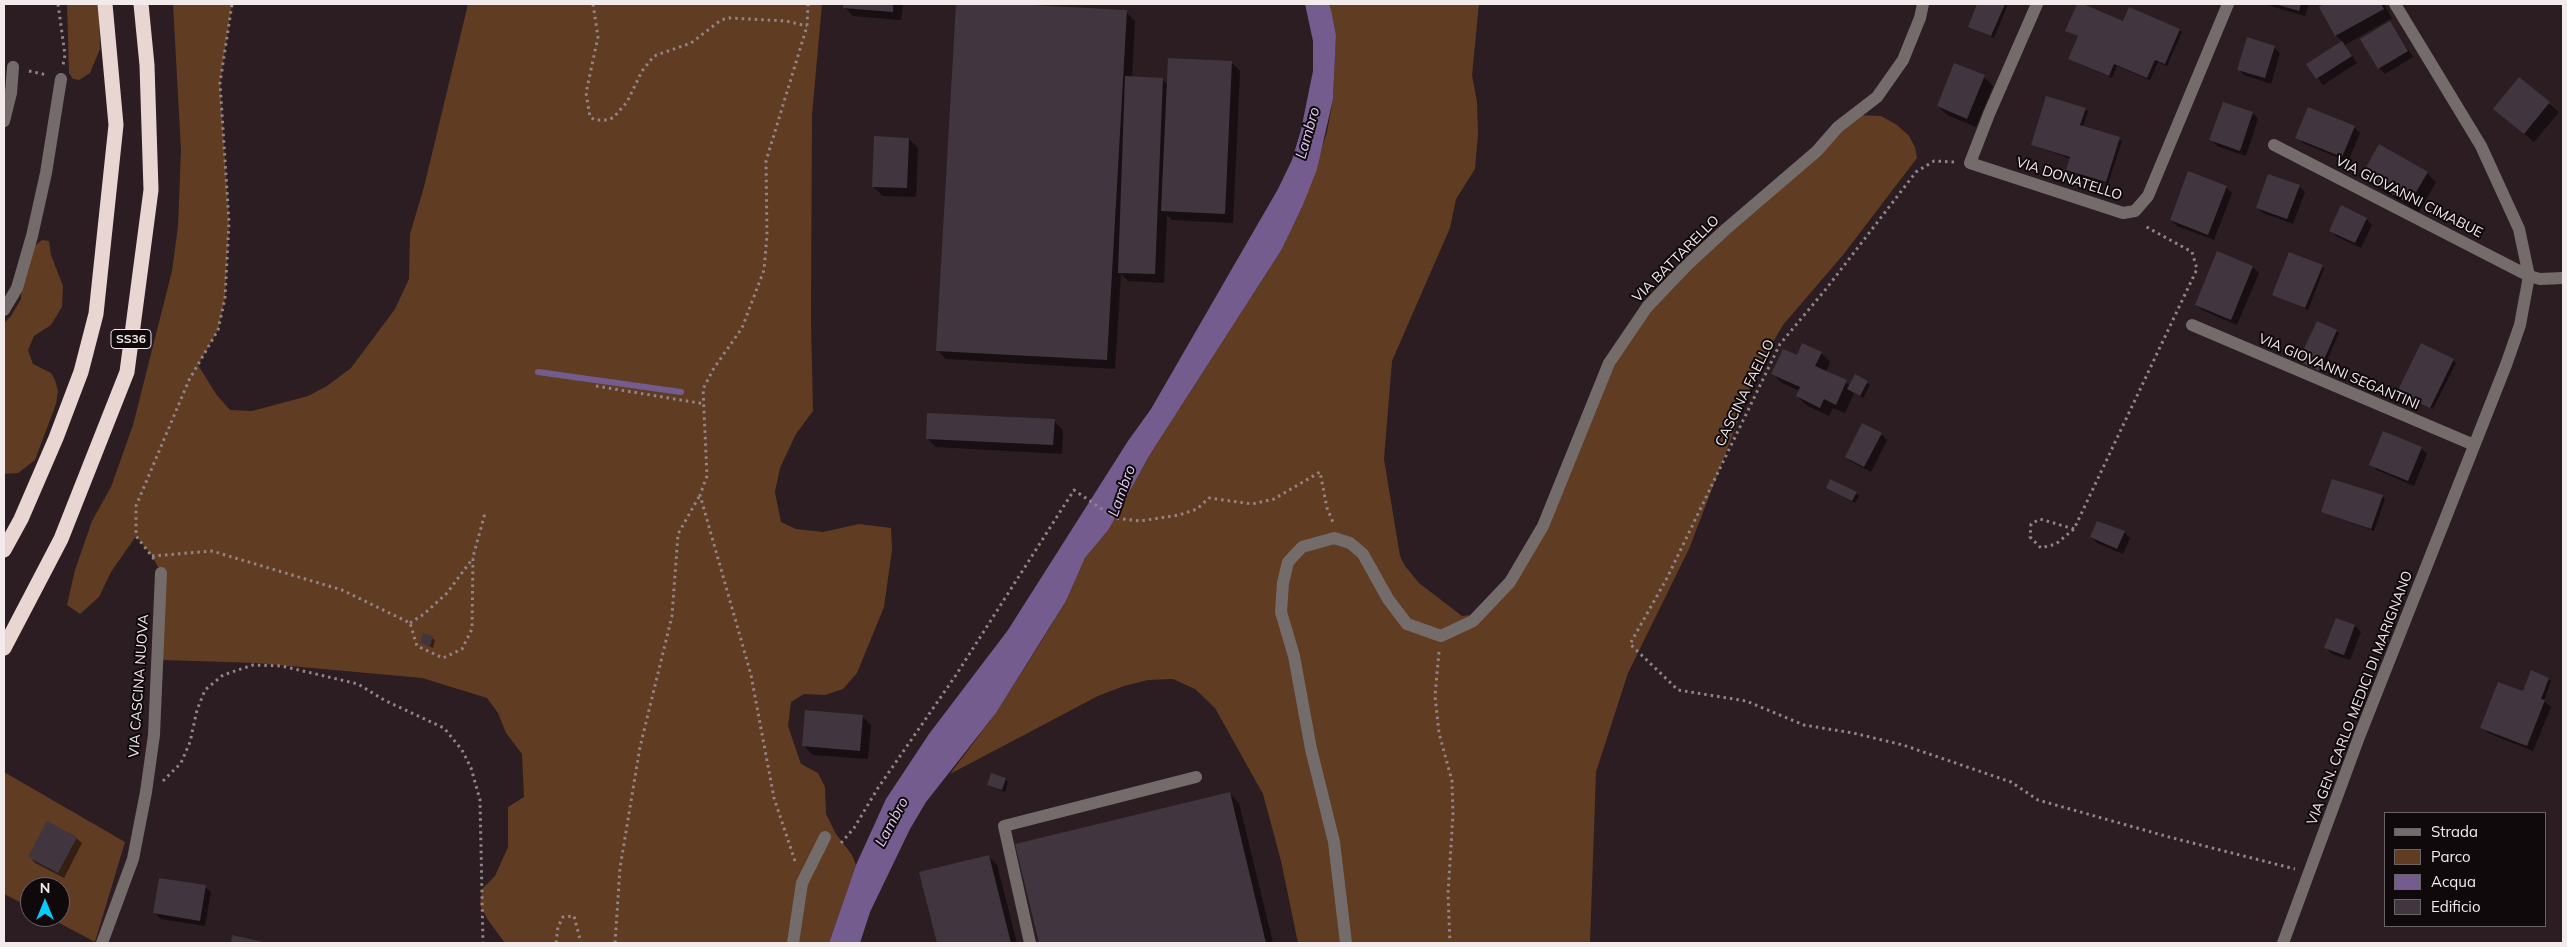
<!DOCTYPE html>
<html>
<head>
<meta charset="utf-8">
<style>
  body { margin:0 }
  #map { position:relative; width:2567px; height:947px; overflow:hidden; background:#2b1d21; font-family:Mulish,sans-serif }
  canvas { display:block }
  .frame { position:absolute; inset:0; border:5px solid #f3eaec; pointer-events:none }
  .legend { position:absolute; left:2384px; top:812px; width:162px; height:115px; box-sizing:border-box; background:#0f090b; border:1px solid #6a6365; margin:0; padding:6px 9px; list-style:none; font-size:15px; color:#f3eaec }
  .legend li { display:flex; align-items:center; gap:10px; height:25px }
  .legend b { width:25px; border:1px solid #6a6365 }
  .north { position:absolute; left:20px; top:877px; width:50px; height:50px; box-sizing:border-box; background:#0f090b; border:1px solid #6a6365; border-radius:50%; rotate:0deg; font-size:14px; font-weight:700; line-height:20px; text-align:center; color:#f3eaec }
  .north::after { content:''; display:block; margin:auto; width:18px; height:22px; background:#08cbfa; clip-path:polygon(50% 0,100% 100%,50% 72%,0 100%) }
</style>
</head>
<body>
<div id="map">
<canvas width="2567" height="947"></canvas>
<div class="frame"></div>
<ul class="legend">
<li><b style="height:6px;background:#746c6b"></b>Strada</li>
<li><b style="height:14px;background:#603c22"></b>Parco</li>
<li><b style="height:14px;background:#745d8e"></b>Acqua</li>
<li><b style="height:14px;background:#41363f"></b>Edificio</li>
</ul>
<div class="north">N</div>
</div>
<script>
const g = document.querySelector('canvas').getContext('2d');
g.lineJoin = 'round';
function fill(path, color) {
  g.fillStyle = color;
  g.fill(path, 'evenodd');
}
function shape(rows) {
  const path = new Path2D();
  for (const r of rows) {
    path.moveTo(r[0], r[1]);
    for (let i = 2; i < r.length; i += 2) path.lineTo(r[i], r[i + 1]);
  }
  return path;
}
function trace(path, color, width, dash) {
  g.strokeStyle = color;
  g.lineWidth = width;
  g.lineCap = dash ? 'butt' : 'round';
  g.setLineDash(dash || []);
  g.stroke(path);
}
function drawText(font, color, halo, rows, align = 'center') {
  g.font = font + ' Mulish,sans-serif';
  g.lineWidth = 4;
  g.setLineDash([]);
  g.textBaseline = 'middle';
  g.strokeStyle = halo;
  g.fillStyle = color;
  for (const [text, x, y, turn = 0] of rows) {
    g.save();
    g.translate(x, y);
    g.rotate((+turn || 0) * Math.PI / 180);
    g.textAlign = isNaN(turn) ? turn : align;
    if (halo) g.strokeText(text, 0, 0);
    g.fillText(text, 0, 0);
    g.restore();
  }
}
fill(shape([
  [67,4,99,4,100,49,90,73,79,80,73,79,69,73],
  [173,4,232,4,220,83,229,222,225,298,218,330,198,365,216,394,230,410,252,411,308,396,327,386,351,368,395,309,409,279,410,234,424,187,468,4,822,4,812,115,811,320,813,411,796,434,780,468,775,492,781,522,796,529,823,532,859,524,891,528,892,550,884,607,857,673,843,689,825,695,804,694,791,702,788,726,801,764,818,773,825,787,826,814,836,834,852,855,856,865,829,943,505,943,488,920,480,905,482,889,495,876,508,847,508,807,524,797,522,754,506,733,498,713,487,698,422,678,257,663,162,660,161,573,152,556,136,536,111,572,99,597,80,614,67,605,75,570,92,521,111,487,133,425,172,271,178,226,181,150],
  [1329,4,1479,4,1472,75,1477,102,1478,135,1475,169,1456,199,1450,228,1392,361,1384,459,1400,556,1405,566,1419,583,1462,616,1480,614,1543,526,1609,363,1647,307,1854,115,1881,116,1897,125,1909,136,1915,147,1917,158,1843,255,1783,325,1759,366,1689,549,1628,673,1596,772,1590,943,1298,943,1281,861,1263,794,1215,708,1195,689,1173,679,1148,680,1124,686,1098,696,950,774,996,713,1044,637,1066,601,1085,558,1109,529,1149,456,1282,249,1303,205,1327,132,1333,99,1336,35],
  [42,240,49,241,51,255,63,286,62,307,51,325,34,336,28,350,33,364,51,373,55,380,58,391,56,404,35,460,18,473,4,474,4,323,11,316,21,299,22,280,32,248],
  [4,772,125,842,95,942,48,917,60,917,60,887,30,887,30,907,4,894]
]), '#603c22');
fill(shape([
  [1305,4,1329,4,1331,10,1336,35,1333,99,1317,169,1303,205,1282,249,1149,456,1109,529,1085,558,1066,601,996,713,926,802,910,829,870,912,860,943,829,943,856,865,886,799,929,734,1008,630,1128,441,1151,409,1278,189,1292,160,1301,130,1313,71,1313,41]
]), '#745d8e');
fill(shape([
  [844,4,903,4,901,20,853,16,844,7],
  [957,4,1126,12,1135,21,1132,78,1162,79,1168,85,1231,62,1240,71,1233,223,1172,220,1167,215,1164,283,1128,281,1121,274,1115,369,946,359,937,350],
  [1979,4,2008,4,1994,38,1969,26],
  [2078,4,2124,23,2179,30,2182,32,2167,66,2158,62,2150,80,2117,66,2112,78,2073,61,2070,58,2079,37,2067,31],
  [2264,4,2309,4,2305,16],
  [2327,4,2384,4,2392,18,2345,45,2357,63,2323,85,2308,64,2343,42,2336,36,2320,7],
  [2390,22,2413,57,2385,74,2379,68],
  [2274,47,2280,53,2271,84,2244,75,2238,69],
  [1984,77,1993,86,1976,127,1947,115,1938,106],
  [2519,79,2559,112,2534,142,2495,109],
  [2085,109,2088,111,2083,127,2122,141,2108,184,2070,172,2067,170,2071,159,2032,145],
  [2253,113,2258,119,2246,156,2217,146,2211,140],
  [2354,127,2360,133,2348,162,2303,143,2297,137],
  [909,139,918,148,916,197,883,196,874,187],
  [2427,173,2436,182,2419,212,2372,185,2363,176],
  [2299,186,2305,192,2293,224,2263,213,2257,208],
  [2226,187,2232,193,2214,240,2177,226,2171,220],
  [2366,219,2372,225,2361,248,2336,236,2330,230],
  [2218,252,2253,267,2259,273,2237,325,2202,310,2196,304],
  [2322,266,2324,269,2308,310,2273,294],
  [2337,331,2339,333,2322,372,2300,361],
  [1821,353,1830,362,1826,372,1851,386,1856,376,1870,385,1863,398,1854,393,1845,413,1833,408,1829,416,1806,405,1797,396,1800,391,1782,383,1773,374,1797,357],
  [2453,360,2456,363,2433,409,2399,392],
  [1054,421,1063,430,1062,454,936,447,927,438],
  [1863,425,1881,434,1887,440,1871,472,1852,462,1846,457],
  [2421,448,2427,454,2414,486,2377,470,2371,464],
  [1827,488,1856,493,1859,496,1855,503],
  [2382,496,2385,499,2374,531,2322,512],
  [2124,532,2130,538,2123,554,2097,543,2091,537],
  [2355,626,2361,632,2350,660,2332,654,2326,648],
  [424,634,435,640,433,648,421,642],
  [2549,679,2551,681,2544,701,2551,707,2533,751,2488,733,2482,727],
  [862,716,871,725,868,759,813,755,803,745],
  [1005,779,1008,782,1005,792,988,785],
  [1230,794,1239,803,1273,943,1040,943,1017,845],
  [76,838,82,843,64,878,35,863,30,857],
  [988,856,997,865,1017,943,938,943,921,873],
  [205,887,211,892,205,926,161,919,155,913]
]), '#0007');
trace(shape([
  [538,372,681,392]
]), '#745d8e', 6);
fill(shape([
  [843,4,893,4,893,12,843,8],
  [956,4,1012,4,1127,10,1107,360,936,351],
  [1977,4,2005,4,1991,36,1968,27],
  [2077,4,2083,4,2123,21,2129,7,2180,29,2165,64,2155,60,2147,78,2114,64,2109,76,2068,59,2078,36,2065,31],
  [2275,4,2301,4,2299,11],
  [2324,4,2381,4,2384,9,2335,36,2319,7],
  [2390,21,2408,51,2378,69,2360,39],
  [2247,37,2275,46,2265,78,2237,70],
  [2342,41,2352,56,2316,79,2306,64],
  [1168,58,1232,61,1225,214,1161,211],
  [1954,63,1985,75,1967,119,1937,106],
  [1125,76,1163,78,1155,274,1118,273],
  [2519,77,2550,102,2524,134,2493,109],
  [2046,96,2086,108,2080,125,2120,137,2106,182,2066,170,2070,157,2031,145],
  [2223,102,2253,112,2240,151,2209,140],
  [2308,107,2355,126,2342,157,2295,138],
  [874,136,909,138,907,188,872,187],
  [2379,144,2428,172,2409,204,2361,176],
  [2188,171,2227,186,2208,235,2170,220],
  [2268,174,2300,185,2287,219,2256,208],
  [2341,205,2367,218,2355,243,2329,231],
  [2217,251,2253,266,2231,320,2195,305],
  [2289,252,2323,265,2305,308,2272,295],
  [2317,321,2337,330,2319,371,2298,361],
  [1802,343,1822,352,1815,366,1847,380,1836,405,1824,399,1820,408,1796,396,1800,387,1771,374,1783,349,1797,355],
  [2421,343,2454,359,2430,408,2397,392],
  [1855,374,1868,381,1860,396,1847,389],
  [927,413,1055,419,1053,445,926,439],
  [1862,423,1882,433,1864,467,1845,457],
  [2383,431,2422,447,2408,481,2369,465],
  [1830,479,1857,492,1852,501,1826,488],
  [2332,479,2383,495,2371,529,2321,512],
  [2097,521,2125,531,2117,549,2090,537],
  [2336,618,2355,625,2344,655,2324,648],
  [423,633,433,636,430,646,420,643],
  [2531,670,2549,678,2541,699,2545,700,2527,746,2480,728,2498,682,2523,691],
  [805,710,863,715,860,751,802,746],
  [991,773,1006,778,1002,790,987,785],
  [1230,792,1266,943,1039,943,1015,844],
  [47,821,77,837,58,873,28,857],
  [989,855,1011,943,937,943,919,872],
  [159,878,206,885,200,921,153,913],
  [232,935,263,942,262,943,231,943]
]), '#41363f');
trace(shape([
  [58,4,65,55,63,65],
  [593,4,598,37,586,93,590,117,595,120,608,120,614,117,627,102,642,71,654,56,691,43,721,20,729,18,749,19,786,21,807,26],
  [29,71,47,75],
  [1954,162,1934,161,1916,172,1826,289,1780,344,1667,578,1630,644,1678,690,1746,701,1804,725,1853,733,1903,745,2011,782,2038,800,2169,837,2295,869],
  [596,386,705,404],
  [2074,529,2040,519,2031,524,2030,537,2041,548,2056,544,2074,529,2197,269,2192,252,2143,225],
  [152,556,212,551,342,590,410,623,417,646,443,658,462,649,472,629,473,557,485,513],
  [154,559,136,536,136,506,189,380,218,330,225,298,229,222,220,83,232,4],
  [410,623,424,614,447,593,473,558],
  [1439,652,1435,696,1439,733,1452,781,1453,814,1448,894,1450,943],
  [163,781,181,763,190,742,197,710,205,690,223,675,253,665,282,666,358,684,384,700,444,728,462,750,471,768,480,800,483,943],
  [841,843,854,828,878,788,956,675,1074,490,1115,518,1140,521,1179,515,1197,509,1209,498,1252,504,1274,499,1320,472,1327,508,1333,522],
  [795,861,774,798,751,675,700,495,707,476,703,389,714,368,742,328,764,270,767,235,766,161,807,26,808,4],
  [556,943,558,927,563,917,574,916,581,943],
  [615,943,620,868,640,747,672,616,678,534,700,495]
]), '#918588', 3, [2.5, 4]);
trace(shape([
  [2037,4,1989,114,1970,163,2123,213,2135,211,2148,196,2228,4],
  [4,121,11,93,13,67],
  [2274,145,2529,276,2540,279,2563,278],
  [4,310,17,288,32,236,46,173,61,79],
  [2192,325,2474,445],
  [102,943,133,859,146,792,154,735,161,573],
  [793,943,802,883,825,837],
  [1030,943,1004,826,1196,777],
  [1346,943,1334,842,1311,749,1294,656,1281,612,1283,583,1288,562,1302,547,1334,538,1350,543,1363,554,1388,599,1407,624,1441,636,1473,621,1510,582,1543,526,1609,363,1647,307,1687,265,1726,229,1817,151,1838,127,1877,97,1903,60,1920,18,1923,4],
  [2283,943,2359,737,2506,365,2520,325,2529,276,2519,229,2481,146,2395,4]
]), '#746c6b', 12);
trace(shape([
  [4,550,21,519,56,438,81,372,96,314,116,125,105,4],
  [4,648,61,539,127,372,151,190,147,65,141,4]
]), '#e9d6d3', 15);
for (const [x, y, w] of [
  [131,339,40]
]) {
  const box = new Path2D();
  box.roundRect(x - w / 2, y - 9.5, w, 19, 4);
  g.fillStyle = '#0f090b';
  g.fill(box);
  trace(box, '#f3eaec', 1);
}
drawText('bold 12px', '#f3eaec', null, [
  ["SS36",131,339]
]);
drawText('14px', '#f3eaec', '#0f090b', [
  ["VIA DONATELLO",2069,179,18],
  ["VIA GIOVANNI CIMABUE",2409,197,27],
  ["VIA BATTARELLO",1676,259,-45],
  ["VIA GIOVANNI SEGANTINI",2339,372,23],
  ["CASCINA FAELLO",1745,393,-64],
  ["VIA CASCINA NUOVA",139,686,-86],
  ["VIA GEN. CARLO MEDICI DI MARIGNANO",2360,698,-69]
]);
drawText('italic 15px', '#dec9f7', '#0f090b', [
  ["Lambro",1308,133,-74],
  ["Lambro",1122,491,-70],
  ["Lambro",892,822,-62]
]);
</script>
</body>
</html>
